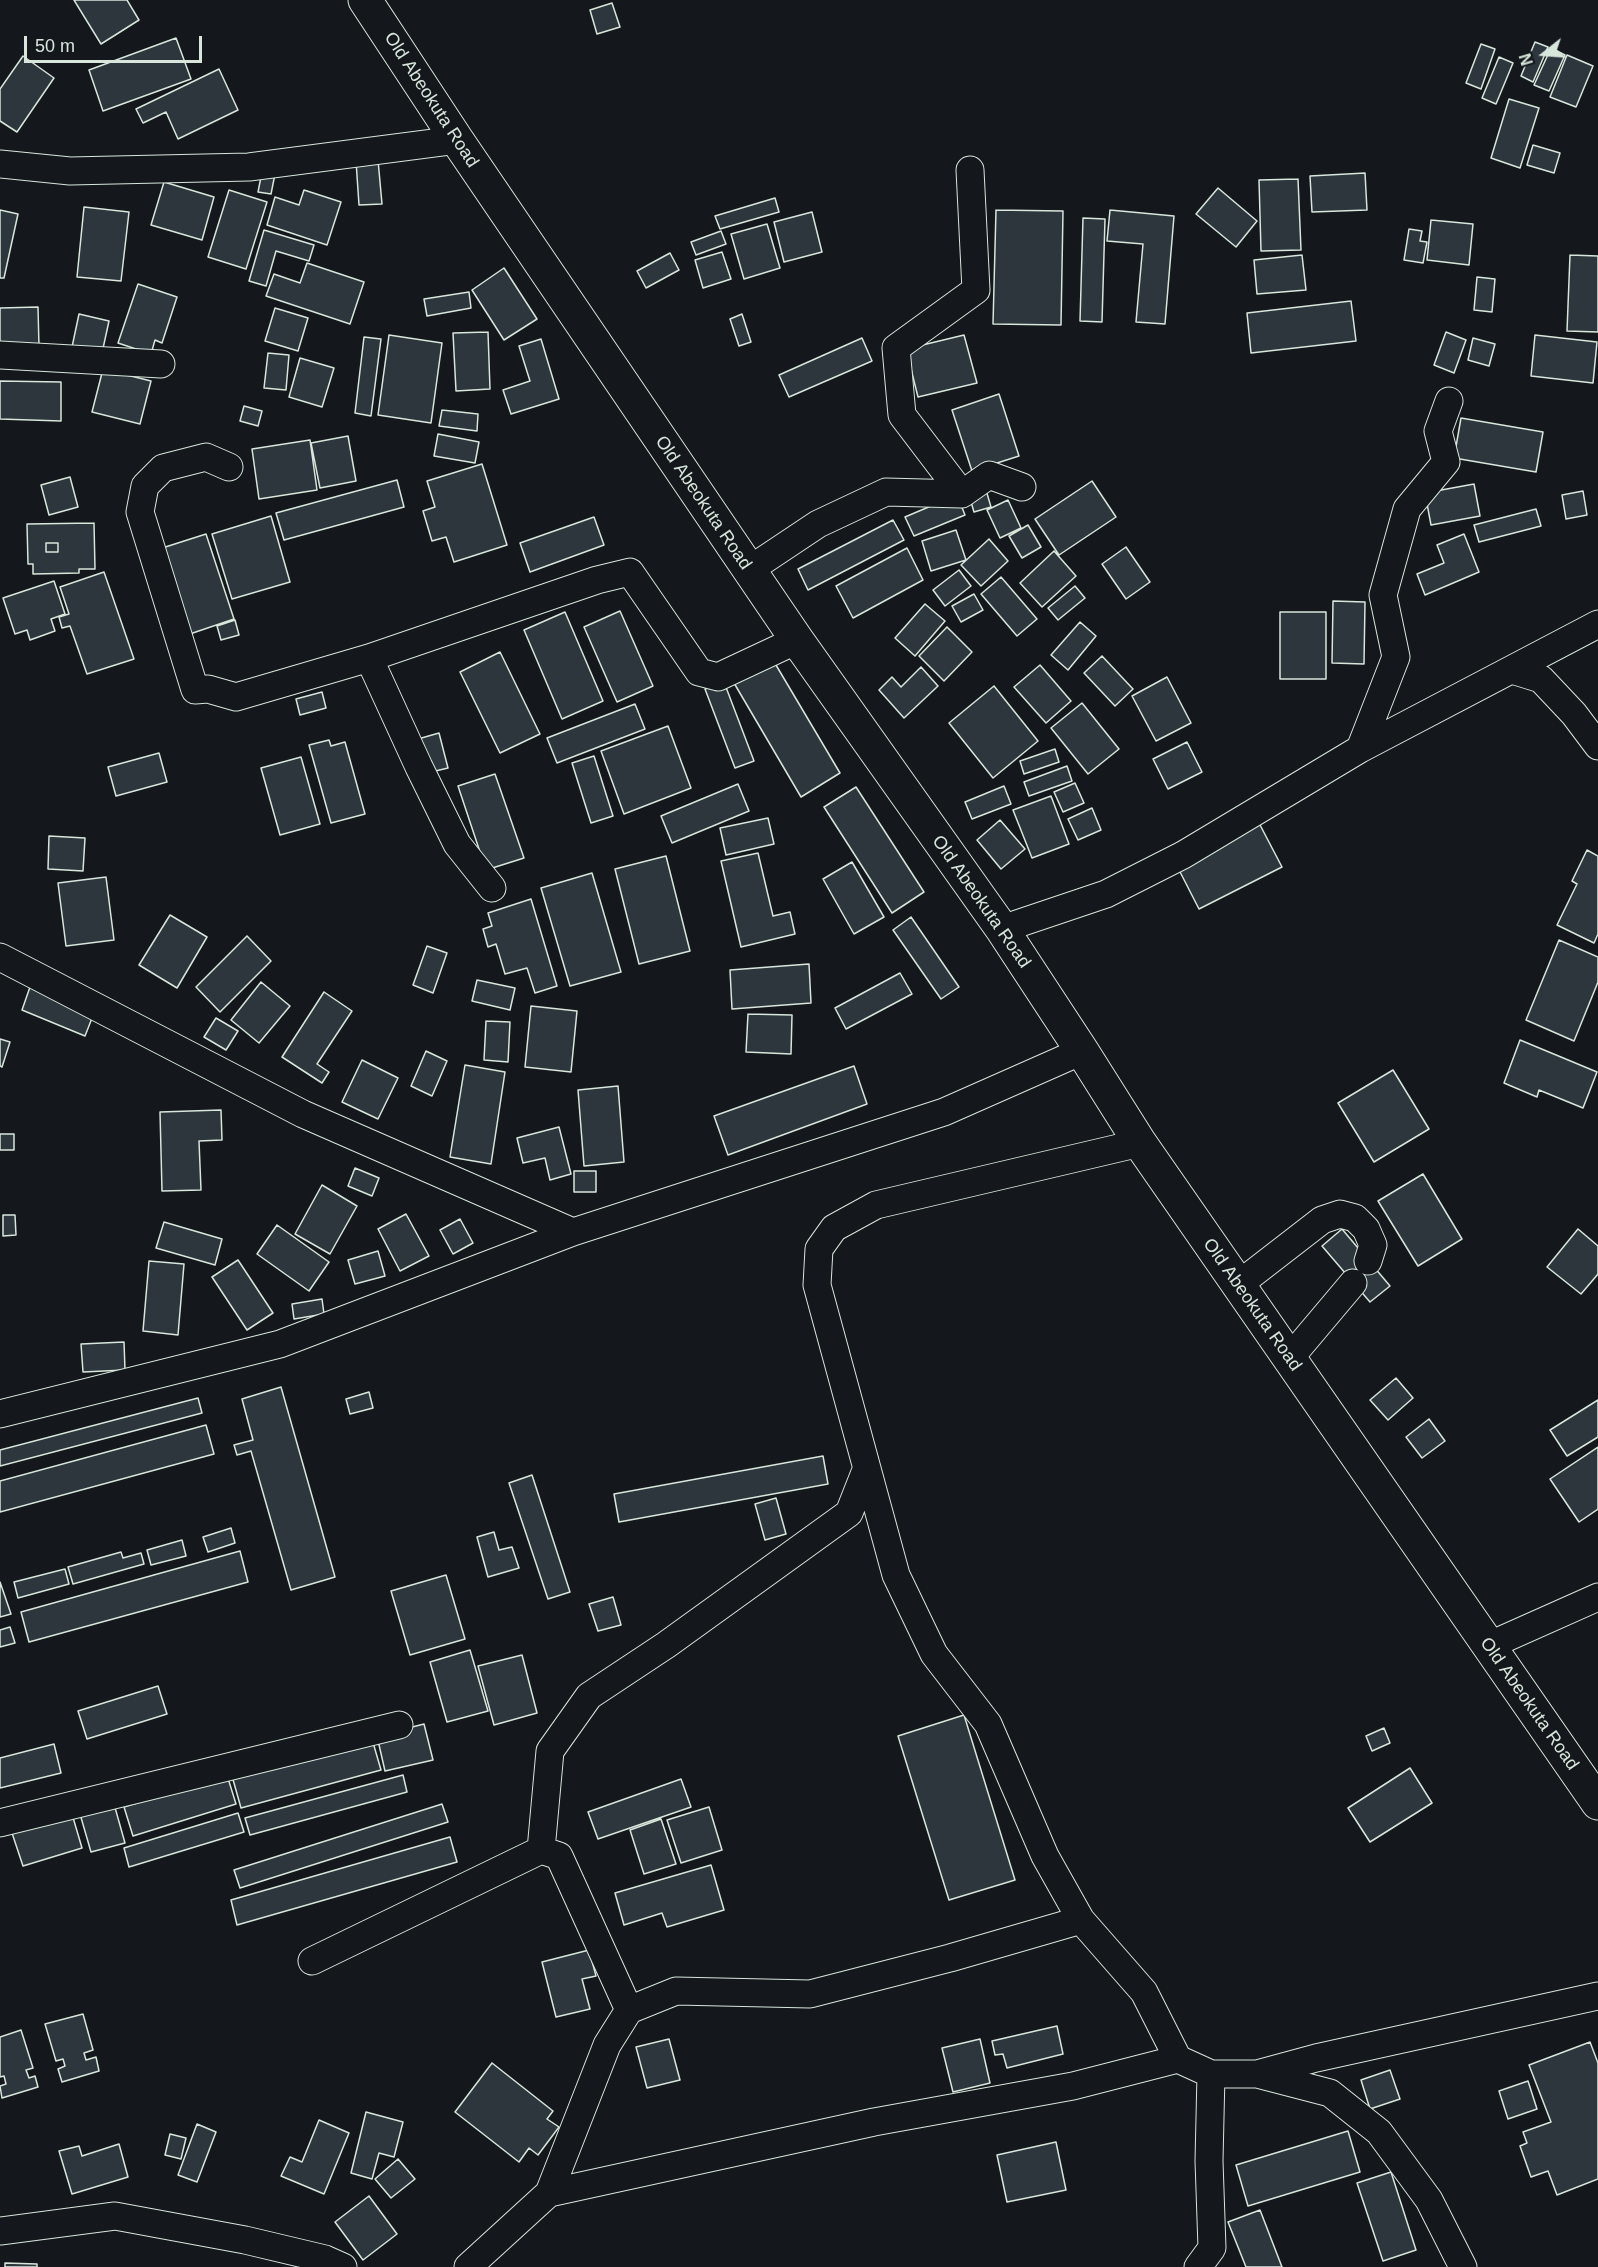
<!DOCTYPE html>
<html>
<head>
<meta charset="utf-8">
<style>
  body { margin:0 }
  #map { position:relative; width:1598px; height:2267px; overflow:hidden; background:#14181c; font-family:Arial,sans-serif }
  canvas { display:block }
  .north { position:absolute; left:1514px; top:24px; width:60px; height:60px; -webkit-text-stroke:4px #14181c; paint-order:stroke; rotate:253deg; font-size:16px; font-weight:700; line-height:24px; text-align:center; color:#d8e6dc }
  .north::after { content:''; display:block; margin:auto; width:21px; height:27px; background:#d8e6dc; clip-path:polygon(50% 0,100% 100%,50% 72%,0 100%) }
  .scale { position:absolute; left:24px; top:36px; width:178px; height:27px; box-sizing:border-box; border:3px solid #d8e6dc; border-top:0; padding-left:8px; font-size:18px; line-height:21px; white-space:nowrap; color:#d8e6dc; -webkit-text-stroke:4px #14181c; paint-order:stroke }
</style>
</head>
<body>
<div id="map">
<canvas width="1598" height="2267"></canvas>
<div class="north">N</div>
<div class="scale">50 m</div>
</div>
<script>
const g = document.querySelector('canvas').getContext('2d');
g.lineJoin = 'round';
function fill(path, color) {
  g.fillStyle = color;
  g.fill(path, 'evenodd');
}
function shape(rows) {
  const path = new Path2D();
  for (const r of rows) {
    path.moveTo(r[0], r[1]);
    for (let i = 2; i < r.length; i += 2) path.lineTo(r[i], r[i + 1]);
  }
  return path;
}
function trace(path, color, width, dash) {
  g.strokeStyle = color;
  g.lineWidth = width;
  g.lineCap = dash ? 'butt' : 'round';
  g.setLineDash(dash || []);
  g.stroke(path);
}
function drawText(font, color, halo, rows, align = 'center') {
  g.font = font + ' Arial,sans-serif';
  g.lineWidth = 4.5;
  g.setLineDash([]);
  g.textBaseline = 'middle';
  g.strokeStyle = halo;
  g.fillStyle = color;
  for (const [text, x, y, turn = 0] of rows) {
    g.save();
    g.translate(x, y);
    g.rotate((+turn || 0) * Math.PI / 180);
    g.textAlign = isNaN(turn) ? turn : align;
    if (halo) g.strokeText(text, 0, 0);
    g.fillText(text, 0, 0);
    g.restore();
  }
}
const building = shape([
  [74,0,127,0,139,20,101,44,74,0],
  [612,3,620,27,597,34,590,10,612,3],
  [176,38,191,79,103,111,89,70,176,38],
  [1535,42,1548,47,1533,82,1521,76,1535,42],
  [1481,44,1495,49,1481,89,1466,83,1481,44],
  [1551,48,1565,55,1549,91,1534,85,1551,48],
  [1567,55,1593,66,1576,107,1550,97,1567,55],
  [23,56,54,78,17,132,0,121,0,89,23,56],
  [1499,57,1513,63,1496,104,1482,98,1499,57],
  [219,69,238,110,178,139,166,112,143,123,136,109,219,69],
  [1509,99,1539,108,1520,168,1491,158,1509,99],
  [1533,145,1560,153,1554,173,1527,165,1533,145],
  [378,160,382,204,359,205,356,161,378,160],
  [262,172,275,174,271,194,258,192,262,172],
  [1365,173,1367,210,1312,212,1310,176,1365,173],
  [1298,179,1301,250,1261,251,1259,180,1298,179],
  [164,182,214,197,202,240,151,225,164,182],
  [1218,188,1257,221,1236,247,1196,214,1218,188],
  [229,190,267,202,246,269,208,257,229,190],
  [304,190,341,202,327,245,267,225,275,197,299,205,304,190],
  [775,198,779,212,720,229,715,216,775,198],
  [84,207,129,212,121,281,77,277,84,207],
  [0,210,18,214,4,278,0,278,0,210],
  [996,210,1063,211,1061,325,993,324,996,210],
  [1110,210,1174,216,1165,324,1136,322,1143,244,1107,241,1110,210],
  [812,212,822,252,784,262,774,222,812,212],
  [1083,218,1105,219,1102,322,1080,321,1083,218],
  [1431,220,1473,224,1469,265,1427,260,1431,220],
  [767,224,780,268,744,279,731,234,767,224],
  [1409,229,1422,231,1420,241,1427,242,1423,263,1404,260,1409,229],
  [264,230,314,245,309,261,276,251,266,286,249,281,264,230],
  [721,231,726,244,696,255,691,242,721,231],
  [722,252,731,279,703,288,695,260,722,252],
  [670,253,679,270,646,288,637,271,670,253],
  [1302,255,1306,290,1257,294,1254,260,1302,255],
  [1570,255,1598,256,1598,332,1567,331,1570,255],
  [307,263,364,282,350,324,266,296,274,274,300,283,307,263],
  [504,268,537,319,504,340,472,290,504,268],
  [1477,277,1495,279,1492,312,1474,310,1477,277],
  [138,284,177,297,162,343,155,340,151,354,118,343,138,284],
  [469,292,471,308,427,316,424,299,469,292],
  [1351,301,1356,341,1251,353,1247,313,1351,301],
  [38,307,39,347,0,349,0,308,38,307],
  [275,308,308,318,298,351,265,341,275,308],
  [79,314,109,321,102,353,72,347,79,314],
  [742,314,751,342,739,346,730,319,742,314],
  [488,332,490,389,456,391,453,333,488,332],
  [1446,332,1466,340,1454,373,1434,365,1446,332],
  [389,335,442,343,431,423,378,415,389,335],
  [964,335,977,383,918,397,906,349,964,335],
  [1535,335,1597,342,1593,383,1531,376,1535,335],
  [364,337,381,339,371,416,355,413,364,337],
  [862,338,872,361,789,397,779,375,862,338],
  [1473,338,1495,344,1489,366,1468,360,1473,338],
  [541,339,559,399,511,414,503,390,530,381,519,346,541,339],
  [268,353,289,355,286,390,264,388,268,353],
  [300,358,334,368,322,407,289,397,300,358],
  [103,369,151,381,140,424,92,412,103,369],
  [0,381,61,382,61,421,0,419,0,381],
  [999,394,1019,456,972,471,952,410,999,394],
  [244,406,262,411,258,426,240,421,244,406],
  [442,410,478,414,477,431,439,426,442,410],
  [1461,418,1543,432,1536,472,1454,458,1461,418],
  [438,434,479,442,475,463,434,456,438,434],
  [348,436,356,481,320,488,311,443,348,436],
  [310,440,317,490,259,499,252,449,310,440],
  [482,464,507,545,454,562,446,537,432,541,423,511,435,507,427,481,482,464],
  [70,477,78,507,49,515,41,485,70,477],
  [397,480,404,507,284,540,276,513,397,480],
  [1092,481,1116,517,1059,555,1035,519,1092,481],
  [1474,484,1480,516,1431,525,1425,493,1474,484],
  [986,490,991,507,974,512,969,495,986,490],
  [1583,491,1587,515,1566,519,1562,495,1583,491],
  [957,495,965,515,914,536,905,517,957,495],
  [1008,500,1021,528,1000,538,987,510,1008,500],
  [1536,509,1541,526,1479,542,1474,525,1536,509],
  [271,516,290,582,232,599,212,534,271,516],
  [594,517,604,545,530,572,520,543,594,517],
  [893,520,904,540,808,590,798,569,893,520],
  [94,523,95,569,79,569,79,573,33,574,33,564,28,564,27,524,94,523],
  [46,543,58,543,58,552,46,552,46,543],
  [1028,525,1041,547,1022,558,1009,536,1028,525],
  [956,530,966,560,931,571,922,541,956,530],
  [206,534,234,619,184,636,156,550,206,534],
  [1464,534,1479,572,1425,595,1417,574,1444,563,1437,545,1464,534],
  [989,539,1008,561,981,586,961,565,989,539],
  [46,543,58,543,58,552,46,552,46,543],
  [1126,547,1150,582,1126,599,1102,564,1126,547],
  [907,548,923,580,853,618,836,586,907,548],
  [1054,551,1076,576,1042,607,1020,583,1054,551],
  [959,570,971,586,945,606,933,590,959,570],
  [104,572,134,659,87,674,70,626,62,628,59,617,69,614,60,587,104,572],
  [1001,577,1037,619,1017,636,981,594,1001,577],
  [54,581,65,614,51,619,55,631,30,640,27,630,15,634,3,598,54,581],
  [1075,586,1085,598,1058,620,1048,608,1075,586],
  [974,594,983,610,961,622,952,606,974,594],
  [1333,601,1365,602,1364,664,1332,663,1333,601],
  [925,604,945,621,915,656,895,638,925,604],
  [620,611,653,686,617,702,584,627,620,611],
  [565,612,603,701,562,719,524,630,565,612],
  [1280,612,1326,612,1326,679,1280,679,1280,612],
  [235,620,239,635,221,640,217,626,235,620],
  [1080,622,1096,636,1068,670,1051,655,1080,622],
  [947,627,972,652,944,681,919,656,947,627],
  [500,652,540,734,500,753,460,672,500,652],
  [1102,656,1133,689,1115,706,1084,673,1102,656],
  [773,660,840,773,801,797,734,683,773,660],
  [1040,665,1071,701,1046,723,1014,687,1040,665],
  [921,667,938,686,904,718,879,690,892,677,901,687,921,667],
  [1167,677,1191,723,1156,741,1132,696,1167,677],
  [724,682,754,761,735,768,705,689,724,682],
  [994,686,1038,741,993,778,949,723,994,686],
  [322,692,326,708,300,715,296,699,322,692],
  [1082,703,1119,749,1088,774,1051,728,1082,703],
  [635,704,645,729,557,763,547,738,635,704],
  [668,726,691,788,624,814,601,751,668,726],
  [439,733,448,768,427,773,418,739,439,733],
  [329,740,331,746,345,742,365,814,331,823,309,745,329,740],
  [1187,742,1202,772,1168,789,1153,759,1187,742],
  [1055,749,1059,762,1024,774,1020,761,1055,749],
  [159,753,167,782,116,796,108,767,159,753],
  [594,756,613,816,591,823,572,763,594,756],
  [301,757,320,824,280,835,261,768,301,757],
  [1067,766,1072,781,1029,796,1024,782,1067,766],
  [495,774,524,858,486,870,458,786,495,774],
  [1075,783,1084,803,1063,812,1054,792,1075,783],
  [738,784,749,811,672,843,661,816,738,784],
  [1004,786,1011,804,972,819,965,802,1004,786],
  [856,787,924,892,892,913,824,807,856,787],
  [1051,796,1069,844,1032,858,1013,810,1051,796],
  [1092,808,1101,830,1078,840,1068,819,1092,808],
  [768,818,774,844,726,855,720,828,768,818],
  [1000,820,1025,849,1001,869,977,840,1000,820],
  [1259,823,1282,867,1199,909,1177,866,1259,823],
  [49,836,85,838,83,871,48,869,49,836],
  [1587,850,1598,856,1598,934,1594,943,1557,925,1577,884,1572,881,1587,850],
  [758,853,773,916,790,912,795,934,741,947,721,861,758,853],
  [666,856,690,951,639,964,615,869,666,856],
  [852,862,884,917,854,934,823,879,852,862],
  [592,873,621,972,570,986,541,888,592,873],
  [106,877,114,940,66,946,58,883,106,877],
  [531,899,557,986,535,993,527,968,505,974,496,944,488,947,483,929,492,926,488,913,531,899],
  [170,915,207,937,177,988,139,965,170,915],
  [911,917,959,987,941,999,893,930,911,917],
  [247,936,271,961,220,1012,196,987,247,936],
  [1559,940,1598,957,1598,982,1574,1041,1526,1020,1559,940],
  [427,946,447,953,433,993,413,985,427,946],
  [809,964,811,1003,732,1009,730,970,809,964],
  [900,973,912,994,846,1029,835,1008,900,973],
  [477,980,515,988,510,1010,472,1001,477,980],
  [261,982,290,1006,259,1043,231,1020,261,982],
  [30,987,94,1013,85,1036,22,1010,30,987],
  [324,992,352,1011,317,1064,329,1072,322,1083,282,1057,324,992],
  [531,1006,577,1011,571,1072,525,1067,531,1006],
  [748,1014,792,1015,791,1054,746,1052,748,1014],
  [216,1018,238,1031,226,1050,204,1037,216,1018],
  [486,1021,510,1022,508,1062,484,1060,486,1021],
  [0,1039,10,1042,2,1067,0,1066,0,1039],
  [1520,1040,1597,1072,1583,1108,1539,1090,1537,1097,1504,1083,1520,1040],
  [426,1051,447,1061,432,1096,411,1086,426,1051],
  [362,1060,398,1078,378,1119,342,1102,362,1060],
  [465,1065,505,1072,491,1164,450,1157,465,1065],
  [854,1066,867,1104,728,1155,714,1116,854,1066],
  [1393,1070,1429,1129,1374,1162,1338,1103,1393,1070],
  [618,1086,624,1162,584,1166,578,1090,618,1086],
  [221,1110,222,1140,199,1141,201,1190,162,1191,160,1112,221,1110],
  [559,1127,571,1174,550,1180,545,1158,523,1163,517,1138,559,1127],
  [0,1134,14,1134,14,1150,0,1150,0,1134],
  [355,1168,379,1178,372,1196,348,1186,355,1168],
  [574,1171,596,1171,596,1192,574,1192,574,1171],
  [1423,1174,1462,1239,1418,1266,1378,1201,1423,1174],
  [322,1185,357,1206,330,1254,295,1234,322,1185],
  [406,1214,429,1256,400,1271,378,1229,406,1214],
  [3,1215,15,1215,16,1235,3,1236,3,1215],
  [460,1219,473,1243,453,1254,440,1230,460,1219],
  [164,1222,222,1239,215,1265,156,1248,164,1222],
  [277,1225,329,1262,309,1291,257,1254,277,1225],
  [1342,1229,1390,1286,1370,1302,1322,1246,1342,1229],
  [1578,1229,1598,1246,1598,1274,1581,1294,1547,1267,1578,1229],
  [378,1251,385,1276,355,1284,348,1260,378,1251],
  [238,1260,273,1313,247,1330,212,1277,238,1260],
  [149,1261,184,1264,178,1335,143,1331,149,1261],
  [322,1299,324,1314,294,1319,292,1304,322,1299],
  [124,1342,125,1370,83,1372,81,1344,124,1342],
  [1396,1378,1413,1398,1388,1420,1370,1400,1396,1378],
  [281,1387,335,1577,291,1590,251,1451,237,1455,234,1445,253,1440,242,1399,281,1387],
  [369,1392,373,1408,350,1414,346,1399,369,1392],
  [198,1398,202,1413,0,1466,0,1450,198,1398],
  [1598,1400,1598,1437,1567,1456,1550,1430,1598,1400],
  [1429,1419,1445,1441,1422,1458,1406,1437,1429,1419],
  [206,1425,214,1454,0,1512,0,1481,206,1425],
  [1598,1447,1598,1509,1579,1522,1550,1479,1598,1447],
  [823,1456,828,1484,619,1522,614,1494,823,1456],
  [532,1475,570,1592,548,1599,509,1483,532,1475],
  [776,1498,786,1534,765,1540,755,1504,776,1498],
  [231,1528,235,1543,208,1552,203,1537,231,1528],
  [494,1532,499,1550,512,1547,519,1568,488,1577,477,1537,494,1532],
  [182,1540,186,1556,151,1565,147,1550,182,1540],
  [240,1551,248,1582,29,1642,21,1612,240,1551],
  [121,1552,123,1558,141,1553,144,1564,73,1584,68,1567,121,1552],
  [65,1569,69,1584,18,1598,14,1582,65,1569],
  [446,1575,465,1639,410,1655,391,1591,446,1575],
  [0,1582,11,1614,0,1617,0,1582],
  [613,1597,621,1625,598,1631,589,1604,613,1597],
  [10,1627,15,1643,0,1647,0,1630,10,1627],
  [470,1650,488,1711,447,1722,430,1662,470,1650],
  [522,1655,537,1713,494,1725,478,1666,522,1655],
  [158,1686,167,1714,87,1739,78,1711,158,1686],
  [964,1715,1015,1880,949,1900,898,1736,964,1715],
  [424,1724,433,1760,385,1771,377,1736,424,1724],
  [1384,1728,1390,1743,1372,1751,1366,1736,1384,1728],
  [372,1739,381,1770,241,1808,232,1776,372,1739],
  [54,1744,61,1773,0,1788,0,1758,54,1744],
  [1410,1768,1432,1803,1370,1842,1348,1808,1410,1768],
  [227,1775,236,1804,133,1836,124,1807,227,1775],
  [403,1775,407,1792,250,1835,245,1818,403,1775],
  [681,1779,691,1807,598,1839,588,1812,681,1779],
  [114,1804,125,1843,91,1852,80,1814,114,1804],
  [442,1804,448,1822,240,1888,234,1870,442,1804],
  [709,1807,722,1850,681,1863,667,1820,709,1807],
  [238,1813,244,1832,129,1867,124,1848,238,1813],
  [72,1814,82,1848,23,1866,12,1833,72,1814],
  [661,1819,676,1864,644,1874,630,1830,661,1819],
  [450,1837,457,1862,237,1925,231,1900,450,1837],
  [711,1865,724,1910,667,1927,662,1913,624,1925,615,1893,711,1865],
  [589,1950,596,1976,582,1979,590,2009,556,2017,542,1962,589,1950],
  [83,2014,93,2050,84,2053,86,2060,96,2057,99,2071,62,2082,58,2069,65,2066,63,2059,56,2061,45,2024,83,2014],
  [1057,2026,1063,2054,1007,2068,1003,2054,995,2055,992,2041,1057,2026],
  [21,2030,33,2068,26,2070,29,2078,35,2076,38,2087,2,2098,0,2086,6,2084,4,2076,0,2077,0,2037,21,2030],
  [669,2039,680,2080,647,2088,636,2047,669,2039],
  [980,2039,990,2083,953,2092,942,2048,980,2039],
  [1590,2042,1598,2063,1598,2179,1557,2195,1548,2171,1531,2177,1520,2146,1527,2143,1523,2132,1551,2122,1529,2065,1590,2042],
  [492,2063,553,2111,547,2119,559,2127,538,2155,529,2148,519,2162,455,2112,492,2063],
  [1390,2070,1400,2099,1370,2109,1361,2080,1390,2070],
  [1528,2081,1537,2109,1508,2119,1499,2091,1528,2081],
  [366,2112,403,2122,394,2157,379,2153,372,2179,351,2173,366,2112],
  [319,2120,349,2133,324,2194,281,2176,290,2157,302,2162,319,2120],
  [197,2124,216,2132,197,2182,178,2175,197,2124],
  [1348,2131,1360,2172,1248,2206,1236,2165,1348,2131],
  [170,2134,186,2138,181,2159,165,2155,170,2134],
  [1056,2142,1066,2190,1007,2202,997,2155,1056,2142],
  [119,2144,128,2177,72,2194,59,2151,79,2146,82,2156,119,2144],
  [398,2159,415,2179,391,2198,375,2179,398,2159],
  [1391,2172,1416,2250,1383,2261,1357,2183,1391,2172],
  [369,2196,397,2234,363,2260,335,2222,369,2196],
  [1260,2210,1282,2267,1246,2267,1228,2222,1260,2210],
  [5,2263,37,2264,37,2267,5,2267,5,2263]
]);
fill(building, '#2c363c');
trace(building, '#d8e6dc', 1.5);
const minor = shape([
  [0,164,70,171,249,167,457,140],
  [0,355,161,364],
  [229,467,206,457,163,468,145,486,140,512,195,690,208,689,236,697,369,658,597,580,630,572,699,672,718,677,797,640],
  [962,494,902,415,896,348,976,290,970,170],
  [749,570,818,524,886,492,962,494,989,475,1022,487],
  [369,658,419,767,457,844,492,888],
  [1512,670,1541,679,1574,714,1598,746],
  [1360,749,1396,657,1383,595,1407,509,1446,462,1438,431,1449,401],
  [1002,929,1106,894,1183,855,1360,749,1598,624],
  [0,957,303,1114,573,1232],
  [1140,1143,876,1205,834,1228,819,1249,817,1285,896,1575,934,1654,988,1724,1045,1856,1081,1920,1144,1992,1178,2059,1211,2074,1257,2074,1330,2093,1379,2132,1429,2200,1463,2267],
  [1238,1285,1322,1220,1340,1214,1355,1218,1366,1229,1373,1245,1368,1261],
  [1289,1359,1353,1283],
  [0,1414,280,1344,573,1232,944,1112,1082,1051],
  [1488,1646,1598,1597],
  [0,1823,399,1725],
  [541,1850,550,1751,589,1696,666,1645,849,1513,866,1470],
  [312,1961,541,1850,559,1856,629,2010],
  [1257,2074,1316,2058,1598,1996],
  [549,2193,607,2045,629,2010,676,1991,810,1994,950,1958,1081,1920],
  [0,2231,115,2216,245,2240,325,2259,343,2267],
  [468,2267,549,2193,874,2122,1073,2086,1178,2059],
  [1198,2267,1212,2248,1209,2161,1211,2074]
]);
const highway = shape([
  [365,0,457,140,797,640,1002,929,1082,1051,1140,1143,1598,1803]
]);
trace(minor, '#d8e6dc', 29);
trace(highway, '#d8e6dc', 35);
trace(minor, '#14181c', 27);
trace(highway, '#14181c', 33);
drawText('18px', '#d8e6dc', '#14181c', [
  ["Old Abeokuta Road",431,100,57],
  ["Old Abeokuta Road",703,503,56],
  ["Old Abeokuta Road",981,902,55],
  ["Old Abeokuta Road",1252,1305,55],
  ["Old Abeokuta Road",1529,1704,55]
]);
</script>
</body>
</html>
